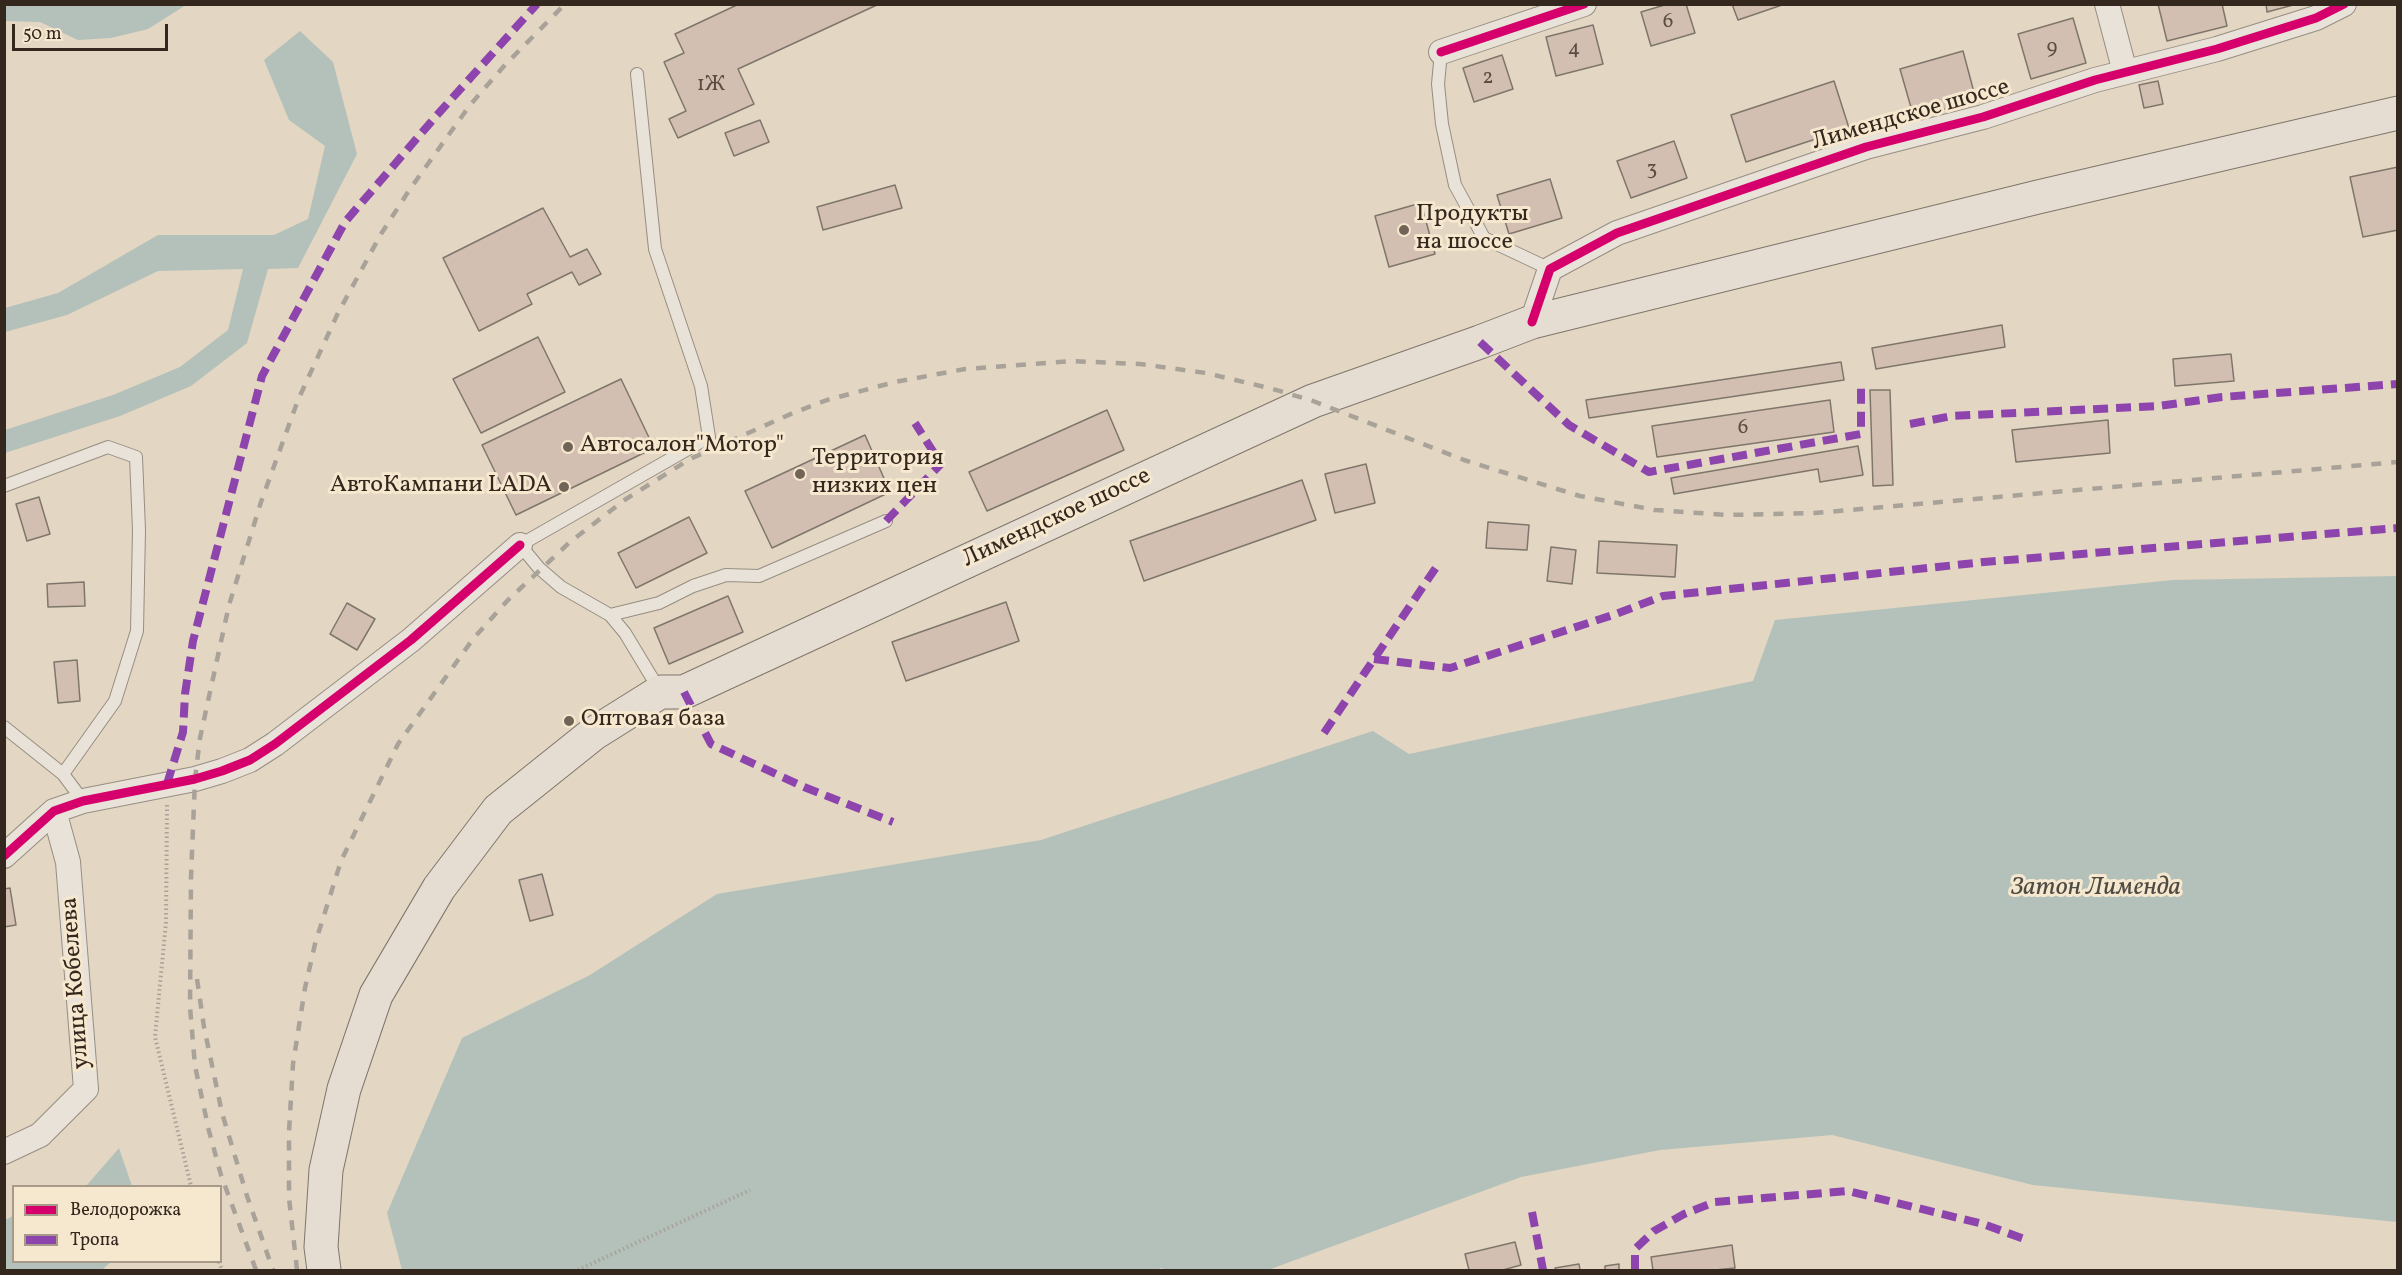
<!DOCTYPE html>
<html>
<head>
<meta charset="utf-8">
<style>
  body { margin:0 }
  #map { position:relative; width:2402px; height:1275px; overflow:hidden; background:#e3d6c2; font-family:Vollkorn,serif }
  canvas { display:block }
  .frame { position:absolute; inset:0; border:6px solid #34271d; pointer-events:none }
  .legend { position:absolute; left:12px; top:1185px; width:210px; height:78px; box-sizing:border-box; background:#f6e7cf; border:2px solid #a89a88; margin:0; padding:8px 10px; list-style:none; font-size:18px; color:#34271d }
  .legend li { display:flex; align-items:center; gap:12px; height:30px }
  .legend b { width:30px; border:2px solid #a89a88 }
  .scale { position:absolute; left:12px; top:24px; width:156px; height:27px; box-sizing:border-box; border:3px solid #34271d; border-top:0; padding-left:8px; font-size:18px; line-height:21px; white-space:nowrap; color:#34271d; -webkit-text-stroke:4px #f6e7cf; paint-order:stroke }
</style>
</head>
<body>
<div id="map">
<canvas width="2402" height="1275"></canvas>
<div class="frame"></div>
<ul class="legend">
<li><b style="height:8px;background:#d6006c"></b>Велодорожка</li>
<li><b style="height:8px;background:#8e44ad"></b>Тропа</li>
</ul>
<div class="scale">50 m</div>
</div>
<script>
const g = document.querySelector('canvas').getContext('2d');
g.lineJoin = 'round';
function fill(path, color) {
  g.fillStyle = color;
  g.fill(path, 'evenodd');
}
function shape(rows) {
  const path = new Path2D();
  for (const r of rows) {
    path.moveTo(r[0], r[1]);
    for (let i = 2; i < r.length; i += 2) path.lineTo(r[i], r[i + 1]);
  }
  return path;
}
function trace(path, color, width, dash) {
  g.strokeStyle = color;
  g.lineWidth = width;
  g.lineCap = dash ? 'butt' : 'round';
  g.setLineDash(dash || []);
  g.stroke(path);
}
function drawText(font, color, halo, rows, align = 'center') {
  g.font = font + ' Vollkorn,serif';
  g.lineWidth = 6;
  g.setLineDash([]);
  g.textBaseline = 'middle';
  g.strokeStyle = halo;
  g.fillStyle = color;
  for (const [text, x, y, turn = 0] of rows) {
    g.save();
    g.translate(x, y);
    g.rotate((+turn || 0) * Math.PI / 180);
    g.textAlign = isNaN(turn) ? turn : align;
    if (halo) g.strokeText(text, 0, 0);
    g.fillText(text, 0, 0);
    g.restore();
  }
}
fill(shape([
  [5,4,186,4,186,5,148,29,111,38,78,40,40,22,5,21],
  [300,31,333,62,357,154,298,268,268,269,247,343,191,386,120,416,5,453,5,430,113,395,180,367,228,330,243,269,158,271,67,315,5,332,5,308,58,293,158,235,274,235,308,219,325,146,289,120,264,60],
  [2397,576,2397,1222,2033,1185,1832,1135,1660,1150,1521,1177,1268,1270,1165,1270,1162,1268,1155,1270,402,1270,387,1213,462,1038,590,975,717,894,1041,840,1373,731,1409,754,1753,681,1775,620,2173,580],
  [119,1148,132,1186,83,1186,87,1185],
  [13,1216,14,1262,111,1262,102,1270,5,1270,5,1220]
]), '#b3c1ba');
const building = shape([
  [739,4,879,4,738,69,754,104,678,138,669,119,686,111,664,62,684,53,675,34,739,4],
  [1668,4,1686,4,1695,33,1651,46,1641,12,1668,4],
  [1732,4,1782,4,1782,5,1738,20,1732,4],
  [2158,4,2222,4,2227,26,2167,41,2158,4],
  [2266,4,2297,4,2267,12,2266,4],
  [2073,18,2086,63,2031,79,2018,34,2073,18],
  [1593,25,1603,64,1556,76,1546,37,1593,25],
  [1963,51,1976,100,1914,118,1900,69,1963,51],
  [1502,55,1513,89,1474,102,1463,68,1502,55],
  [1834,81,1849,128,1746,162,1731,115,1834,81],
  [2158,81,2163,104,2144,108,2139,85,2158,81],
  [760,120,769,142,734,156,725,133,760,120],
  [1674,141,1687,178,1631,198,1617,161,1674,141],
  [2398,167,2398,230,2363,237,2350,177,2398,167],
  [1550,179,1562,218,1509,234,1497,195,1550,179],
  [895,185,902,208,823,230,817,207,895,185],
  [1421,203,1435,254,1389,267,1375,216,1421,203],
  [543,208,570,257,587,249,601,274,579,285,572,272,527,294,532,304,479,331,443,258,543,208],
  [2002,325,2005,347,1876,369,1872,348,2002,325],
  [538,337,565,392,481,433,453,379,538,337],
  [2231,354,2234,381,2175,386,2173,359,2231,354],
  [1841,362,1844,380,1589,418,1586,400,1841,362],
  [621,379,654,448,516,515,482,445,621,379],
  [1870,390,1890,390,1893,485,1873,486,1870,390],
  [1830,400,1834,432,1657,457,1652,426,1830,400],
  [1107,410,1124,450,987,511,969,472,1107,410],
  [2108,420,2110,453,2016,462,2012,430,2108,420],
  [865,435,890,492,772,548,745,491,865,435],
  [1858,446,1863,475,1820,482,1818,469,1674,494,1671,478,1858,446],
  [1366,464,1375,503,1335,513,1325,474,1366,464],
  [1302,480,1316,520,1144,581,1130,541,1302,480],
  [39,497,50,534,27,541,16,504,39,497],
  [689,517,707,553,636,588,618,553,689,517],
  [1488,522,1529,525,1527,550,1486,548,1488,522],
  [1599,541,1677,545,1675,577,1597,573,1599,541],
  [1551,547,1576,550,1572,584,1547,581,1551,547],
  [84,582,85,606,48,607,47,584,84,582],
  [728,596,743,632,669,664,654,628,728,596],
  [1006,602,1019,641,906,681,892,642,1006,602],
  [347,603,375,619,357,650,330,634,347,603],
  [77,660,80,701,58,703,54,662,77,660],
  [542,874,553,915,530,921,519,880,542,874],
  [10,888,16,925,4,927,4,889,10,888],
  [1515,1242,1521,1265,1503,1270,1469,1270,1465,1254,1515,1242],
  [1732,1245,1735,1268,1715,1270,1653,1270,1651,1257,1732,1245],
  [1579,1264,1580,1270,1556,1270,1555,1268,1579,1264],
  [1619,1264,1619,1270,1605,1270,1605,1266,1619,1264]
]);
fill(building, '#d3bfb2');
trace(building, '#7f766b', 1.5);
const service = shape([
  [1441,52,1438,84,1442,124,1455,185,1484,238,1550,269],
  [637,74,655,249,701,386,709,437,520,545,539,568,561,587,610,615,625,633,660,691],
  [4,486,108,447,136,457,139,530,137,631,115,701,63,774],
  [610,615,659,603,693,586,726,575,759,576,886,521],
  [4,727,63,774,83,801]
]);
const minor = shape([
  [2107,4,2125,72],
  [1441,52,1584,4],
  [1532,322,1550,269,1617,233,1866,147,1983,117,2095,80,2217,49,2316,18,2344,4],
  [4,856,54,811,83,801,195,779,222,771,250,760,275,744,411,640,520,545],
  [4,1152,40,1135,86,1089,68,862,54,811]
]);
const primary = shape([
  [324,1270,321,1247,326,1170,344,1089,376,995,439,888,498,810,593,734,660,692,684,692,1313,401,1480,342,1532,322,2038,197,2398,113]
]);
trace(service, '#978e82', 14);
trace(minor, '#978e82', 26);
trace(primary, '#7f766b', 35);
trace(shape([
  [167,805,166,922,155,1037,191,1186],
  [219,1262,222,1270],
  [578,1270,750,1190]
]), '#a8a299', 4, [1.5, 3]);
trace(service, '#e8e2d8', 12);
trace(minor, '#e8e2d8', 24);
trace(primary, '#e5ddd1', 33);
trace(shape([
  [197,979,204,1027,222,1113,247,1196,273,1270],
  [256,1270,221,1175,209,1131,195,1066,190,1007,191,877,195,779,200,738,229,605,261,502,298,400,338,313,381,234,410,189,470,105,505,65,565,4],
  [297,1270,289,1198,289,1132,293,1064,305,988,315,944,341,861,398,744,473,639,508,600,570,542,626,499,690,459,793,413,827,400,895,382,965,369,1071,361,1140,364,1206,373,1273,389,1313,401,1464,460,1580,496,1655,510,1727,515,1815,513,2398,462]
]), '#a8a299', 4.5, [10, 10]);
trace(shape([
  [1480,342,1569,425,1649,472,1861,434,1861,386],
  [1910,424,1952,416,2159,406,2222,397,2398,384],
  [886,521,941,464,915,423],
  [1374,659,1450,668,1616,614,1663,596,1984,562,2398,528],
  [684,692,711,744,804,787,893,822],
  [1324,733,1437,566],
  [167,784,183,732,185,694,193,641,262,376,345,222,437,115,537,4],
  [1532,1212,1543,1270],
  [1635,1270,1635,1249,1654,1231,1684,1214,1715,1202,1848,1191,1983,1224,2027,1240]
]), '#8e44ad', 8, [15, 8]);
trace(shape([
  [1441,52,1584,4],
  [1532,322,1550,269,1617,233,1866,147,1983,117,2095,80,2217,49,2316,18,2344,4],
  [4,856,54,811,83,801,195,779,222,771,250,760,275,744,411,640,520,545]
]), '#d6006c', 9);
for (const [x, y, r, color] of [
  [1404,230,6,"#716457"],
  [568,447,6,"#716457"],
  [800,474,6,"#716457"],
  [564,487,6,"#716457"],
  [569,721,6,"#716457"]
]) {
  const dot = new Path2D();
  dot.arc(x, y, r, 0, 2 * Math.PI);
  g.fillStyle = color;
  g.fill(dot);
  trace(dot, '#f6e7cf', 2);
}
drawText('21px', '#5c4d42', null, [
  ["6",1668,23],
  ["9",2052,49],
  ["4",1574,50],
  ["2",1488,79],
  ["1Ж",711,86],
  ["3",1652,170],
  ["6",1743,429]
]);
drawText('24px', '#34271d', '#f6e7cf', [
  ["Лимендское шоссе",1911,116,-16],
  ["Лимендское шоссе",1057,519,-25],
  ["улица Кобелева",77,983,-94]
]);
drawText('24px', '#34271d', '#f6e7cf', [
  ["Продукты",1416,216],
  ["на шоссе",1416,244],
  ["Автосалон\"Мотор\"",580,447],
  ["Территория",812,460],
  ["низких цен",812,488],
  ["АвтоКампани LADA",552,487,"right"],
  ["Оптовая база",581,721]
], 'left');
drawText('italic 26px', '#4e4b44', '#f6e7cf', [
  ["Затон Лименда",2096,889]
]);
</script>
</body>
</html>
